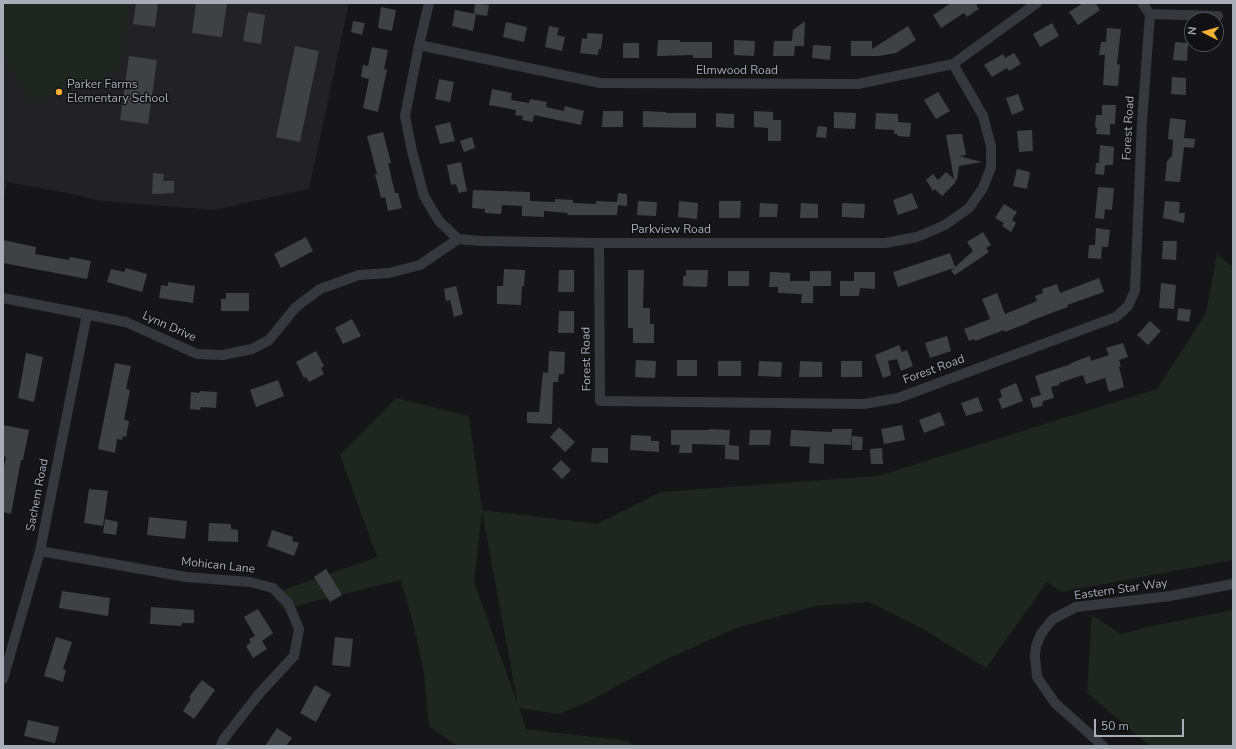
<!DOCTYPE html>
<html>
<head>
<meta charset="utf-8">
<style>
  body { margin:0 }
  #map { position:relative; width:1236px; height:749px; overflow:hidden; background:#161618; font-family:"Nunito Sans",sans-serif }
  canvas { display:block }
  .frame { position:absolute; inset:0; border:4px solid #a8adb8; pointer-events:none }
  .north { position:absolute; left:1184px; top:12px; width:40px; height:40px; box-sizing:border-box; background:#111113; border:1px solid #4d4f55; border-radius:50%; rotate:276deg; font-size:11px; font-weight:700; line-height:16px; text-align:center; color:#a8adb8 }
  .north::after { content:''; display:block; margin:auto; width:14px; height:18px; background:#f2b134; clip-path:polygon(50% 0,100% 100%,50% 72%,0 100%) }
  .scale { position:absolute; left:1094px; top:719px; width:90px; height:18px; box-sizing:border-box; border:2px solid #a8adb8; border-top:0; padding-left:5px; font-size:12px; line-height:14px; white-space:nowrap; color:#a8adb8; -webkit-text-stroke:3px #111113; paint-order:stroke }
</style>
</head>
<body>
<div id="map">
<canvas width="1236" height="749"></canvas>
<div class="frame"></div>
<div class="north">N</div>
<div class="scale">50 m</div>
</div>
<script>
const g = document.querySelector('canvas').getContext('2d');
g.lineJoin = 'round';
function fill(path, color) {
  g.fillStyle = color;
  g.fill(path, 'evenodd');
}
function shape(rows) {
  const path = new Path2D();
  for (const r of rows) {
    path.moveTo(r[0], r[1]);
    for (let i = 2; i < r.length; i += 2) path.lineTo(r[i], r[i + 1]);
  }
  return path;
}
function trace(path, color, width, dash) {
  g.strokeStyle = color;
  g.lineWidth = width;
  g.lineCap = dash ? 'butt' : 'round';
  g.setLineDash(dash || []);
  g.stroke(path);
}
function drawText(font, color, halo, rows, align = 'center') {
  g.font = font + ' "Nunito Sans",sans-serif';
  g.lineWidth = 3;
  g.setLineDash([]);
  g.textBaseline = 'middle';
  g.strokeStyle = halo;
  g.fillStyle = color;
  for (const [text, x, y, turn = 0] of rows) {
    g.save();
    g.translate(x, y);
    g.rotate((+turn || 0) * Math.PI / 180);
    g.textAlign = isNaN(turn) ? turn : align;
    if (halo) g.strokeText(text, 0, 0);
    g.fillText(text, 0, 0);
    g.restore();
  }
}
fill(shape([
  [3,3,349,3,309,189,214,210,101,201,67,193,7,182,3,204]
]), '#222225');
fill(shape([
  [3,3,128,3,120,66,88,88,31,101,3,55],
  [1217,254,1233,267,1233,560,1061,592,1047,582,986,668,923,629,869,602,816,606,736,628,663,661,586,703,558,714,519,708,526,729,628,741,635,746,458,746,429,727,424,673,414,627,401,580,283,609,272,594,377,557,340,455,396,398,469,416,482,510,597,524,661,492,878,476,1157,389,1206,313],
  [482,512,518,705,474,582],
  [1233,610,1233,746,1150,746,1087,693,1092,615,1121,634,1157,625]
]), '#1e261f');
fill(shape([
  [136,3,158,3,155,27,133,24],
  [196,3,227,3,222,37,192,33],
  [475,3,489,5,487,16,474,14],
  [951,3,980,3,976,5,979,9,967,17,964,13,941,28,933,15],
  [1083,3,1096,3,1100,10,1078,25,1069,12],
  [381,7,396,10,392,31,378,28],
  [455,10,476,14,473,31,452,26],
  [248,12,265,15,261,44,243,41],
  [353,21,365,23,362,35,351,32],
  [805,21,804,46,795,46,794,56,773,56,774,41,792,41,793,30],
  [506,22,527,27,524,42,503,37],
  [1052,23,1059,36,1040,47,1033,34],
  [549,26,559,28,557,35,565,37,562,51,545,47],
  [908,26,916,40,896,53,878,56,851,56,851,41,872,41,872,49],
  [1107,28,1121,29,1117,64,1120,65,1118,86,1103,85,1105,55,1099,55,1101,42,1106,42],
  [587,33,603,34,601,49,599,49,598,55,580,53,582,38,587,39],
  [658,40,680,40,680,42,712,42,712,58,693,58,693,55,657,56],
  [734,40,755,41,754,56,734,55],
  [1175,42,1188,43,1187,61,1173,60],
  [623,43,639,43,639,58,623,58],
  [813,45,831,46,830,60,812,58],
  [295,46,319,51,300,142,276,137],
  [372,47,388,50,384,69,387,70,378,112,363,108,369,79,361,77,363,65,368,66],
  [1014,53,1021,64,1009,71,1007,68,992,77,984,65,1003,54,1005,58],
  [129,56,157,60,148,124,120,120],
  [1172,77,1186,78,1186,95,1171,94],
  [439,79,454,82,450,102,435,99],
  [492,89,512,93,511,100,529,103,530,99,547,102,546,107,564,111,565,106,584,111,581,125,534,115,533,122,522,120,523,116,515,115,516,110,489,105],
  [938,92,950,111,936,119,924,100],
  [1018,94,1024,110,1012,115,1006,98],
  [1102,105,1116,105,1115,124,1110,124,1110,135,1096,134,1097,128,1095,127,1096,115,1102,115],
  [603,111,623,111,623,127,602,127],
  [643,111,666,112,666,113,696,113,696,128,643,127],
  [754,111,773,112,773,120,781,120,781,141,768,141,768,128,754,127],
  [834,112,856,113,855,129,834,128],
  [716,113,734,114,734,128,716,127],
  [876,113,898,114,898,122,911,123,910,137,897,136,898,134,894,134,894,130,875,129],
  [1170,118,1186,120,1184,138,1195,139,1194,148,1184,147,1180,182,1165,181,1167,161,1172,156,1173,140,1168,139],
  [450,122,455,141,440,144,435,126],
  [818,126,827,127,826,138,816,137],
  [1032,130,1033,151,1019,152,1017,131],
  [383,132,391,163,388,163,395,193,398,193,402,208,388,211,385,197,381,198,375,174,377,174,367,136],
  [958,134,962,134,966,155,959,156,982,162,959,166,957,180,955,180,956,182,942,196,935,189,933,191,926,180,933,174,938,180,946,172,954,179,946,135],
  [472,137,475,148,464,152,460,141],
  [1100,145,1114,147,1113,165,1105,165,1104,175,1095,174,1096,163,1099,163],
  [461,162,467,191,459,193,456,184,451,185,447,165],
  [1017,169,1030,172,1027,189,1013,186],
  [153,173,164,174,163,181,174,181,174,193,152,194],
  [1098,187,1114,188,1112,210,1105,209,1104,219,1095,218],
  [473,190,530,192,530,201,555,202,555,199,573,200,573,203,596,204,596,201,617,202,618,193,627,194,627,206,618,205,617,215,567,215,568,213,544,211,544,217,522,216,522,206,502,205,501,214,485,213,485,209,472,208],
  [912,193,918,208,898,215,893,200],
  [638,201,657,202,656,216,637,215],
  [679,201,698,203,697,219,678,217],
  [719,201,741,201,740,218,719,218],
  [1165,201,1180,202,1179,213,1185,213,1184,223,1163,218],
  [760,203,778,204,777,217,759,217],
  [801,203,818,204,818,218,800,218],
  [842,203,865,204,864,218,842,217],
  [1004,204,1017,212,1012,220,1016,223,1011,232,1002,226,1004,223,995,218],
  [1096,228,1110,230,1108,247,1102,247,1101,259,1088,258,1089,245,1095,245],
  [983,232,991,245,986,248,989,252,955,275,951,271,954,268,898,287,893,272,950,253,955,267,973,251,967,242],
  [306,237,313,251,281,268,274,254],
  [3,240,36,247,35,254,69,260,70,257,91,261,87,279,3,263],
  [1163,241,1177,241,1176,260,1162,259],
  [126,268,147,274,142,292,107,282,111,269,124,272],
  [504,269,525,270,524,286,522,286,521,305,497,304,497,286,503,286],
  [559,270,574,270,574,292,558,292],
  [628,270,644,270,643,308,650,308,650,324,654,324,654,343,633,343,633,328,628,328],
  [686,270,708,270,707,287,683,286,683,276,686,276],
  [728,271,749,271,749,286,728,286],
  [810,271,831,271,831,286,813,286,813,303,801,303,802,294,778,293,778,287,769,287,770,272,790,273,790,281,810,281],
  [854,272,875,272,875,289,860,288,859,296,840,296,840,281,854,281],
  [1099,278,1104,292,1067,305,1068,307,1030,321,1030,322,1005,332,1004,330,975,341,974,339,969,341,964,329,990,319,982,299,997,293,1005,314,1037,301,1035,296,1043,293,1042,289,1057,284,1060,293],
  [168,282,195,286,193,303,159,298,161,285,168,286],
  [1161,283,1176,285,1174,309,1159,308],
  [456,286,463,314,454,317,450,300,446,301,444,289],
  [226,293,249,293,249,311,221,311,221,299,226,299],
  [1178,308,1191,310,1189,322,1177,320],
  [559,311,574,311,574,333,558,333],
  [352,319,361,336,343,344,335,328],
  [1150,321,1161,331,1148,345,1137,335],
  [947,336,951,351,930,358,925,343],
  [1123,343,1128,357,1119,360,1121,366,1119,367,1124,387,1109,392,1105,378,1086,384,1083,375,1059,383,1059,385,1051,387,1054,398,1043,401,1042,406,1033,408,1030,398,1041,395,1035,376,1071,364,1071,363,1090,356,1091,361,1109,355,1106,348],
  [899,345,902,352,907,350,913,366,901,371,897,359,888,361,891,375,883,378,875,355],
  [316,351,324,366,321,368,324,374,309,382,306,377,304,378,296,362],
  [549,351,565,352,564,374,559,374,558,382,553,382,552,424,527,423,527,412,539,412,543,372,548,373],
  [26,353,43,357,34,402,18,398],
  [636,360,656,361,655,378,635,377],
  [677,360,697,360,697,376,677,376],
  [718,361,741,361,741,376,718,376],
  [759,361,782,362,781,377,758,376],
  [800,361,822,362,822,377,799,377],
  [841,361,862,361,862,377,841,377],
  [115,363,131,366,126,389,130,390,124,420,129,421,126,437,123,436,122,440,117,439,115,453,98,449],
  [278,380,284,396,256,407,250,390],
  [1016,383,1023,401,1002,409,998,399,1002,397,1000,390],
  [200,391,217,392,216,408,201,407,200,410,190,409,191,392,199,393],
  [978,397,983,411,966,416,961,403],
  [940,412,945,425,924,433,919,420],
  [3,425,29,430,23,460,21,460,11,514,3,512,3,471,6,457,3,456],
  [902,425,905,440,884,444,881,429],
  [559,427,575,442,565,452,550,437],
  [709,429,730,430,729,445,739,446,739,460,725,459,725,445,692,444,692,453,679,453,680,445,671,445,671,430,709,430],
  [832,429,852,429,851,445,824,444,824,464,809,463,810,447,790,446,791,430,832,432],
  [750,430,771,430,770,445,749,445],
  [631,435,651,436,651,441,659,441,659,452,630,450],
  [852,436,863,437,862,450,852,450],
  [592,448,608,448,608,463,591,462],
  [882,448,883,464,871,464,870,449],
  [561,460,571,470,562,479,552,469],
  [89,489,108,491,103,526,84,523],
  [149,517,187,521,185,539,147,535],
  [105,519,118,522,116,535,103,533],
  [209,523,231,524,231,529,238,530,238,542,208,541],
  [272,530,293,537,292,541,299,543,294,556,267,546],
  [326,569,342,595,330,602,314,577],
  [62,591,110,598,108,616,59,608],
  [151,607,194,610,194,623,182,623,181,626,150,624],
  [258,609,273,633,262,641,267,649,253,658,246,646,251,642,249,639,255,636,244,617],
  [56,637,72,642,63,669,66,670,63,682,44,676],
  [335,637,353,639,350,667,332,665],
  [202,680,215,690,194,719,183,711,191,699,189,697],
  [315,685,331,694,316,722,300,713],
  [28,720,59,727,55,743,24,736],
  [277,728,292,738,286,746,265,746]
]), '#404145');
trace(shape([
  [429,3,419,45,405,116,412,151,424,196,439,221,458,239,481,241,599,243,885,243,917,237,945,225,969,208,983,188,991,167,991,146,983,116,953,64],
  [1142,3,1150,14,1218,16],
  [419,45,600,83,858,84,953,64,1037,3],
  [599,243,600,401,864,404,898,398,1116,317,1128,306,1135,291,1142,121,1150,14],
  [3,298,126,322,197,354,223,355,252,349,269,340,296,307,320,289,359,275,389,273,420,265,458,239],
  [40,551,186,577,250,582,273,588,288,603,299,629,294,656,258,695,223,740,221,746],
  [3,679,40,551,87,314],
  [1103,746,1055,703,1037,677,1035,657,1036,646,1041,634,1047,626,1053,619,1076,607,1170,596,1233,584]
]), '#37383d', 10);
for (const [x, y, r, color] of [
  [59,92,4,"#f2b134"]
]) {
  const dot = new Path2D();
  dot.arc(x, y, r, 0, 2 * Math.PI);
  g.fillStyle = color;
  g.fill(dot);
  trace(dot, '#111113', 1.5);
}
drawText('12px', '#a8adb8', '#111113', [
  ["Elmwood Road",737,71],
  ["Forest Road",1129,128,-87],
  ["Parkview Road",671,230],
  ["Lynn Drive",169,327,24],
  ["Forest Road",587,359,-91],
  ["Forest Road",934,370,-20],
  ["Sachem Road",38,495,-79],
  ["Mohican Lane",218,566,6],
  ["Eastern Star Way",1121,590,-8]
]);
drawText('12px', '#a8adb8', '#111113', [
  ["Parker Farms",67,85],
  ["Elementary School",67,99]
], 'left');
</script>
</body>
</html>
